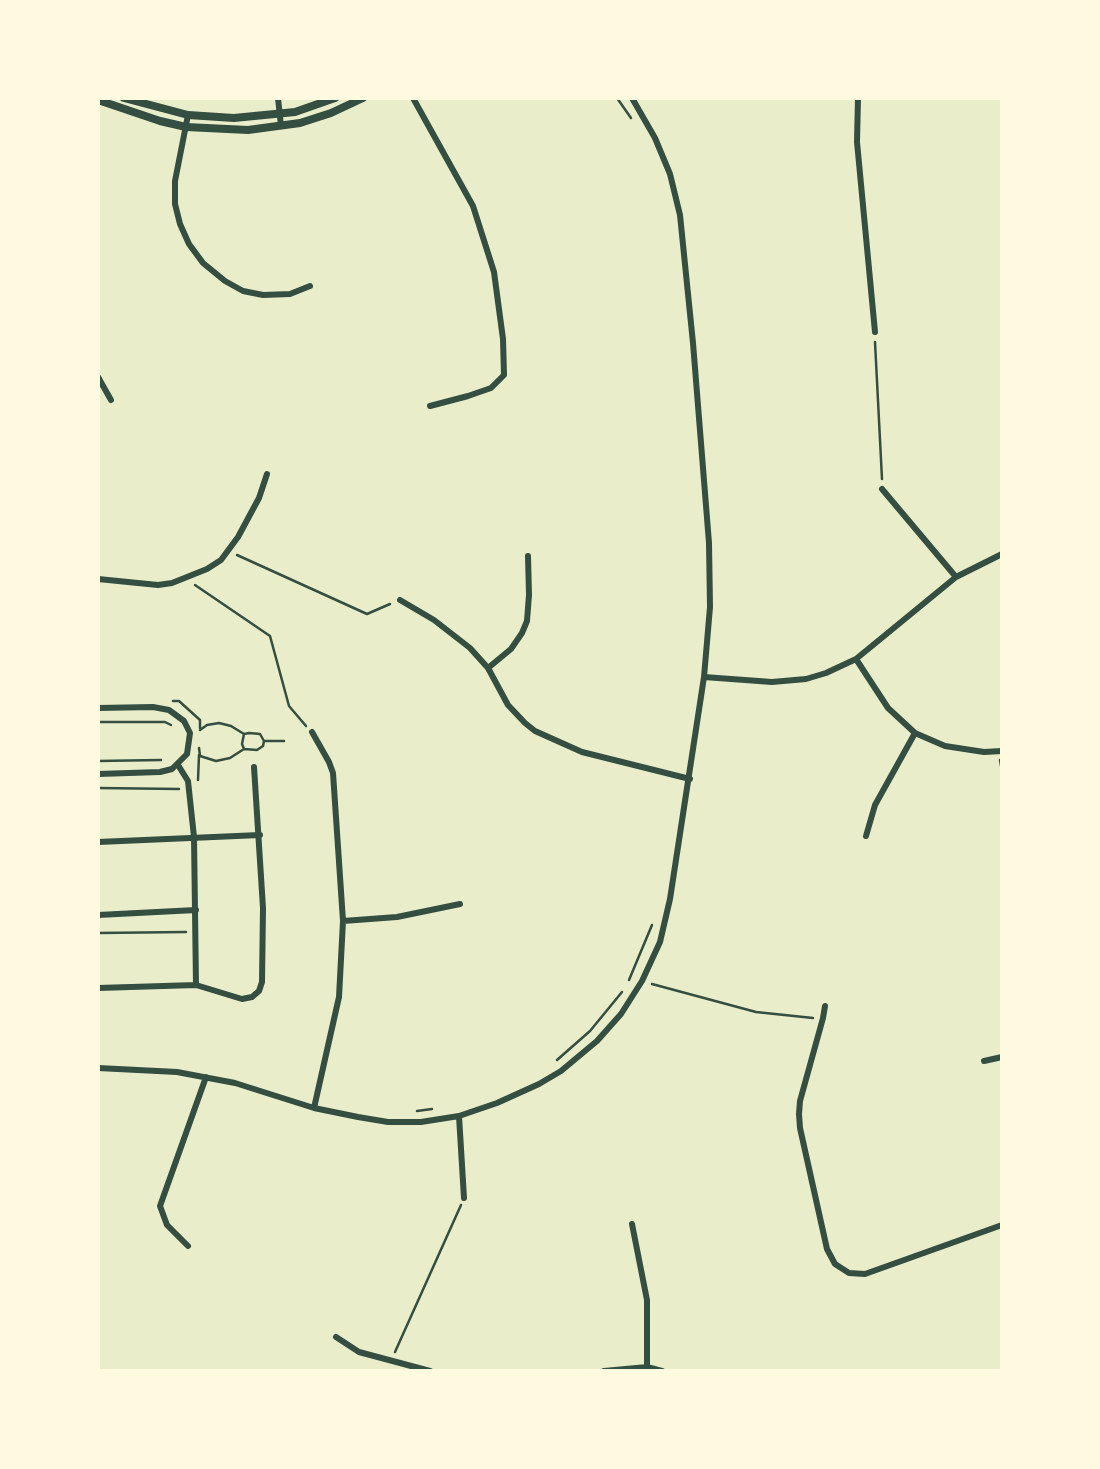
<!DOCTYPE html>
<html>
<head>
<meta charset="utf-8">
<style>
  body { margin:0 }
  #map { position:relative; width:1100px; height:1469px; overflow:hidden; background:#e9edc9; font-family:"Nunito Sans",sans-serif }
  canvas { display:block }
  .frame { position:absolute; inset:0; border:100px solid #fefae0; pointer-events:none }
</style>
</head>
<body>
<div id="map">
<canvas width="1100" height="1469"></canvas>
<div class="frame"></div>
</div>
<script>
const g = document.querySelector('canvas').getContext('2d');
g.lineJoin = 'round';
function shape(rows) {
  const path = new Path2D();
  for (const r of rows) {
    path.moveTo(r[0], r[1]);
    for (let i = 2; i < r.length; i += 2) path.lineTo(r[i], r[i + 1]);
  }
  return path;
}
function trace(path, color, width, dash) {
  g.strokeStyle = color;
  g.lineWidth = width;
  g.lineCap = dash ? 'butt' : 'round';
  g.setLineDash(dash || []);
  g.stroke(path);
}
trace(shape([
  [617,98,631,118],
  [875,342,882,479],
  [237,555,367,614,390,604],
  [195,585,270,636,289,706,306,726],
  [173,701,179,701,200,720,200,728],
  [98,722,165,722,171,725],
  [200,730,207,725,219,723,231,726,244,734],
  [264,741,263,746,257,750,244,749,242,744,244,734,249,733,260,734,264,741,284,741],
  [199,748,200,756,216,761,230,758,244,749],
  [1000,760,1002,771],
  [98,761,161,760],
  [198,780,199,755],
  [98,788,179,789],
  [98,933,186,932],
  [629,980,652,925],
  [652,984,756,1012,813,1018],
  [557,1060,590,1031,622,992],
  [417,1111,432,1109],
  [395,1352,461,1205]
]), '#344e41', 2.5);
trace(shape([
  [278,98,281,126],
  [413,98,473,206,494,272,503,339,504,375,491,388,468,396,430,406],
  [858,98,857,142,875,332],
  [188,115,175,181,175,204,180,224,189,244,203,263,225,281,243,291,263,295,290,294,310,286],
  [98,377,111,400],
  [882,489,956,577],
  [98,579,158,585,172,583,207,569,221,560,238,537,259,498,267,474],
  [400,600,434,620,470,648,488,668,508,705,525,723,535,731,582,752,690,779],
  [856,659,888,708,915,733,945,746,984,752,1002,751],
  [488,668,511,649,522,633,527,621,529,595,528,556],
  [704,677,772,682,806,679,826,673,856,659,956,577,1002,554],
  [98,708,153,707,169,710,184,721,190,733,187,754,172,769,160,772,98,774],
  [312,732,329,762,333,773,343,921,339,997,314,1108],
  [178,765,188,781,194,837,196,985],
  [866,836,875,805,915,733],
  [98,842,260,835],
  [98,915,196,910],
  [343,921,397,917,460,904],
  [98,988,196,985,242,999,252,997,259,991,262,982,263,908,254,767],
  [825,1006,823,1018,800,1101,799,1114,800,1128,827,1249,835,1264,849,1273,865,1274,1002,1225],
  [984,1061,1002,1057],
  [98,1068,177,1072,235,1083,314,1108,358,1117,388,1122,421,1122,459,1116,497,1103,539,1084,561,1071,597,1041,621,1014,642,981,660,942,670,899,704,677,710,607,709,543,693,343,680,215,670,174,655,138,632,98],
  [459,1116,464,1198],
  [632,1224,647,1300,647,1367],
  [188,1246,167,1225,160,1206,206,1077],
  [336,1337,359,1352,430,1371],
  [604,1371,647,1367,662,1371]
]), '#344e41', 6);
trace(shape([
  [124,98,188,115,234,118,295,112,335,98],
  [98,100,160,121,186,127,248,130,300,123,331,113,363,98]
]), '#344e41', 8);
</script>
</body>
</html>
